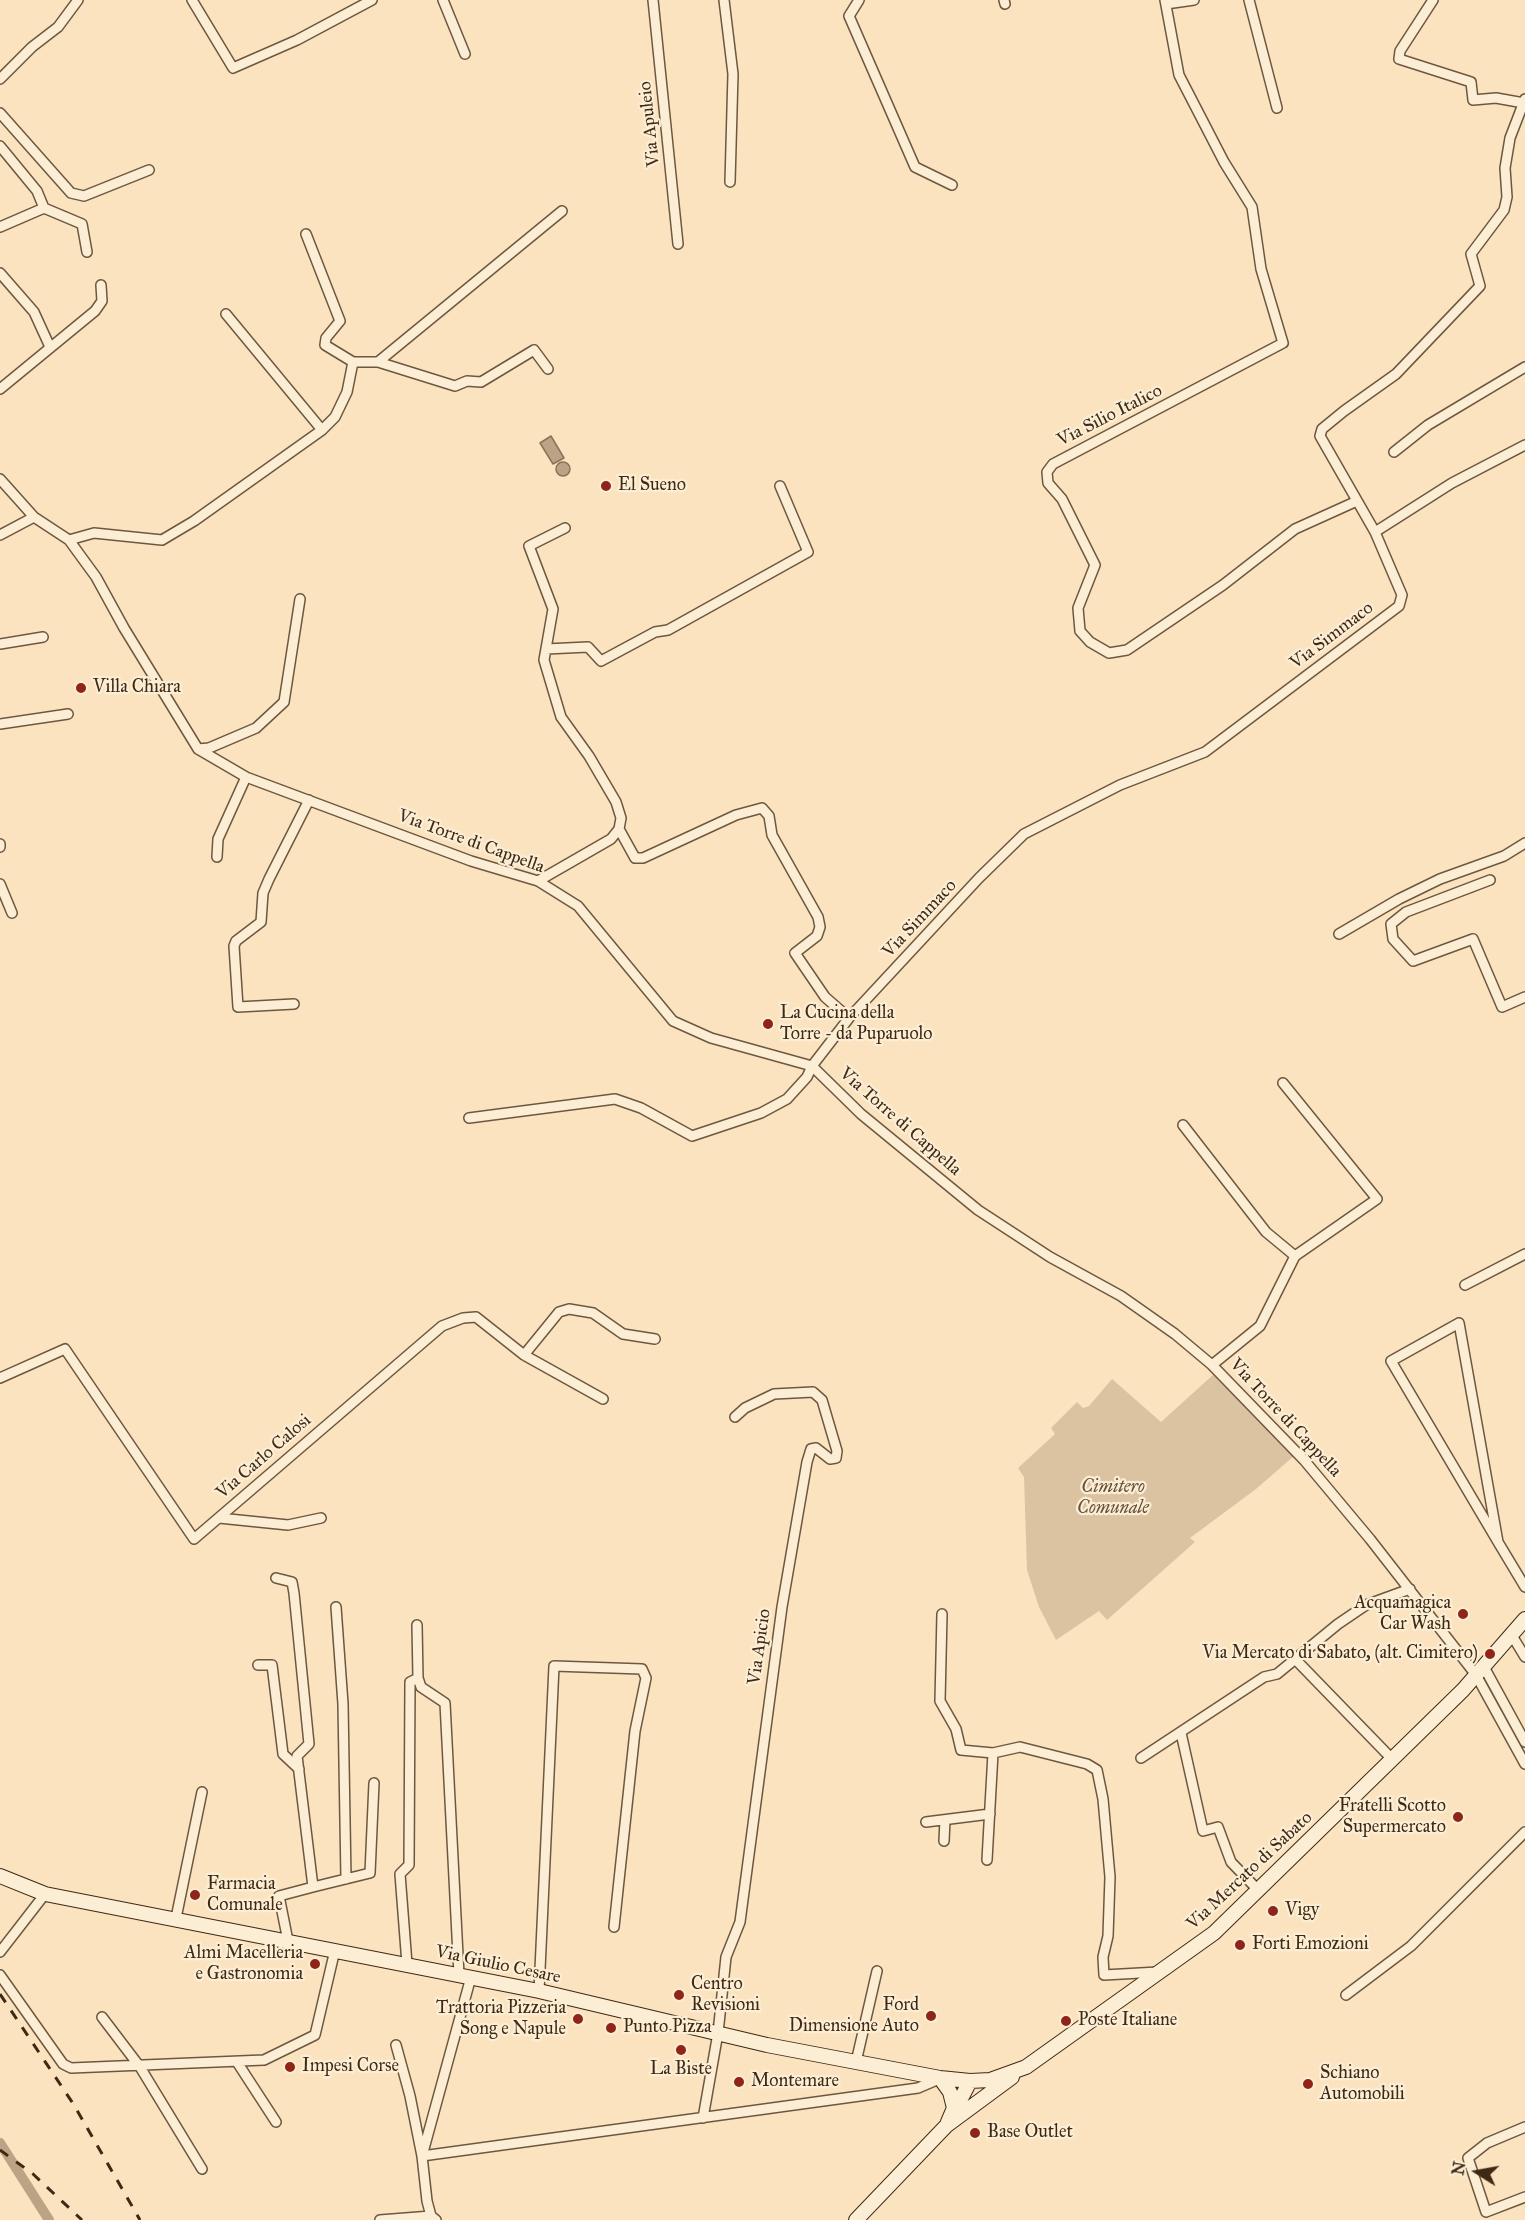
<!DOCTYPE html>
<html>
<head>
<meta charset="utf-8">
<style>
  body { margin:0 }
  #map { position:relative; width:1525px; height:2220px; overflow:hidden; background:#fbe3bf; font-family:"IM FELL Great Primer",serif }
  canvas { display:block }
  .north { position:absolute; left:1447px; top:2142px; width:60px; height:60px; -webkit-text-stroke:4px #fcedd5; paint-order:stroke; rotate:281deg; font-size:16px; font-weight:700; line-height:24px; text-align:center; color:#3e2914 }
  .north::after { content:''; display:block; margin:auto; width:21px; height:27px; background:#3e2914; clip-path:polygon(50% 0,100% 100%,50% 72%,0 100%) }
</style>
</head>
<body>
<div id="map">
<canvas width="1525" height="2220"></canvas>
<div class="north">N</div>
</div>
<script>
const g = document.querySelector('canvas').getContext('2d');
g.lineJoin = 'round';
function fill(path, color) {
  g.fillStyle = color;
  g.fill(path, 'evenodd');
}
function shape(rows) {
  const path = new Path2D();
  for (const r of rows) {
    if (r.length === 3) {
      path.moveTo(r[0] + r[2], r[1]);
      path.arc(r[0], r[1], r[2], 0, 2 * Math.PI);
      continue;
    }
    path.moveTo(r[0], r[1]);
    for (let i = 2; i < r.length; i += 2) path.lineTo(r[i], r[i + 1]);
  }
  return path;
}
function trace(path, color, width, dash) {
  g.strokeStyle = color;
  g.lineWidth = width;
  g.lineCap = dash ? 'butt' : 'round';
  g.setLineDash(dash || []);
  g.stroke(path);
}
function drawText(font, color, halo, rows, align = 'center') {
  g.font = font + ' "IM FELL Great Primer",serif';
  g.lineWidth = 4.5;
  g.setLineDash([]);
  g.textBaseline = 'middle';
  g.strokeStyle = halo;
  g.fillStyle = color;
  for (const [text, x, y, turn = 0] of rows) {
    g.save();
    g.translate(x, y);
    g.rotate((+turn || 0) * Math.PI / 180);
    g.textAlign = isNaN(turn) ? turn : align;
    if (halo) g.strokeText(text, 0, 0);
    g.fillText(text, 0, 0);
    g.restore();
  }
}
fill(shape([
  [1214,1374,1294,1456,1256,1489,1190,1538,1195,1542,1107,1620,1099,1611,1056,1640,1039,1607,1027,1570,1024,1477,1018,1468,1055,1434,1051,1428,1077,1402,1083,1408,1089,1406,1112,1379,1161,1422]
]), '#dbc3a2');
const water = shape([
  [551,436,564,458,553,464,540,443,551,436],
  [563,469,7]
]);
fill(water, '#bba485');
trace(water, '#897358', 1.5);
trace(shape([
  [0,2143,49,2220]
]), '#bba485', 10);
const street = shape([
  [192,0,233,68,297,40,372,0],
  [443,0,465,54],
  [653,0,678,244],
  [724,0,733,74,730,182],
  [859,0,849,16,915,167,952,185],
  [1004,0,1005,4],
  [1165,0,1179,75,1224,162,1252,207,1261,269,1283,343,1053,464,1047,472,1048,483,1062,499,1095,565,1078,608,1080,631,1090,642,1109,653,1127,650,1223,585,1295,529,1357,501],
  [1249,0,1277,108],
  [1433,0,1400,51,1399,59,1471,82,1473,100,1496,98,1524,103],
  [1166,4,1194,0],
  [0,79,32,47,58,27,78,0],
  [0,113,71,193,84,196,149,170],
  [0,146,37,191,44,208],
  [0,227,44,208,82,224,87,252],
  [306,234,340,321,326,338,325,345,353,362,378,362,562,211],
  [0,273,34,312,50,347],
  [226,314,322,430],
  [378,362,455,386,467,381,481,382,534,350,548,369],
  [0,389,95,311,102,301,101,285],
  [1394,452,1428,425,1525,367],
  [0,479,34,517,69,540,96,577,124,628,198,749,246,777,471,861,538,881,578,906,673,1021,711,1038,812,1066,861,1114,978,1210,1050,1257,1121,1296,1175,1334,1212,1365,1304,1460,1370,1539,1476,1675,1525,1764],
  [1375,532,1452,483,1525,445],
  [0,535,34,517],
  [69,540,94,533,162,540,194,521,322,430,335,417,347,392,353,362],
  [0,644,43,637],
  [546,649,588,647,601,661,655,632,668,630,808,552,780,486],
  [0,724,68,714],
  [198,749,209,748,256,728,284,702,300,599],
  [619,829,635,858,643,858,736,815,762,808,769,816,772,835,818,917,820,927,817,936,795,953,825,997,849,1018],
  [0,844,0,847],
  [217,857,218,839,246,777],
  [1490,880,1406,912,1391,924,1393,939,1413,961,1473,939,1502,1007,1525,997],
  [538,881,611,839,619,829,621,818,616,802,589,756,561,717,544,660,553,609,529,546,565,528],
  [0,884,12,913],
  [1339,934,1399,899,1440,879,1504,856,1525,843],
  [294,1004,238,1007,234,946,236,941,261,922,263,893,269,879,309,800],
  [469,1118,615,1099,641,1108,692,1136,761,1113,787,1099,807,1077,812,1066,849,1018,979,878,1024,834,1120,785,1205,752,1399,606,1402,595,1375,532,1320,436,1322,429,1344,411,1396,374,1480,286,1471,254,1504,210,1507,197,1505,168,1510,138,1525,99],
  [1183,1125,1266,1232,1295,1256],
  [1465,1285,1525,1254],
  [524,1355,559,1312,569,1309,593,1313,623,1334,655,1339],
  [1212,1365,1260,1326,1295,1256,1377,1199,1283,1083],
  [0,1378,65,1349,194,1539,442,1326,463,1318,476,1317,524,1355,603,1399],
  [219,1518,288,1525,321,1518],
  [1498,1542,1459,1323,1391,1361,1498,1542,1525,1587],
  [276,1578,292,1582,294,1593,309,1744,297,1756,313,1887,279,1896,288,1941],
  [336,1607,343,1704,346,1879],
  [942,1614,940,1701,956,1729,961,1750,993,1753,1020,1747,1087,1764,1097,1770,1103,1799,1110,1877,1108,1936,1103,1957,1104,1975,1158,1972],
  [1511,1634,1525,1657],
  [1296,1660,1393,1760],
  [258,1665,272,1665,283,1754,299,1769],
  [1484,1667,1525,1742],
  [418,1678,421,1687,445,1703,459,1975],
  [1181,1733,1203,1831,1218,1827,1231,1862,1258,1890],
  [1141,1758,1264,1677,1277,1674,1338,1624,1366,1605,1410,1589],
  [926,1822,990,1814],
  [944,1841,945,1820],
  [987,1860,993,1753],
  [313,1887,370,1873,374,1783],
  [176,1918,202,1792],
  [0,1952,45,1894],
  [407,1964,400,1874,409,1865,410,1682,418,1678,417,1625],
  [0,1975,63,2064,71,2068,264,2060,315,2035,335,1950],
  [471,1977,422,2156,918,2088,939,2079],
  [539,1991,554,1666,642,1669,646,1678,635,1731,614,1927],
  [1346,1995,1411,1946,1525,1832],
  [102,2017,140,2067,202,2169],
  [396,2045,410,2096,422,2156,427,2201,431,2216,436,2220],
  [237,2062,276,2122],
  [856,2062,877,1971],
  [703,2118,718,2033,726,1957,740,1922,782,1607,807,1462,811,1449,816,1448,830,1459,836,1458,837,1451,822,1400,813,1392,774,1394,745,1408,735,1417],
  [1525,2127,1487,2143,1468,2158,1486,2212,1525,2197],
  [380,2220,431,2216]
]);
const secondary = shape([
  [0,1876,45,1894,539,1991,767,2045,940,2078,970,2081,990,2080,1026,2067,1214,1933,1463,1690,1525,1619],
  [940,2078,950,2092,954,2108,948,2122],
  [954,2112,970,2081],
  [856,2220,947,2125,1012,2077]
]);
trace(street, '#6d583f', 12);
trace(secondary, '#3e2914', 16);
trace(street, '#fcedd5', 9);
trace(secondary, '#fcedd5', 14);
trace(shape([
  [0,1994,74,2105,140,2220],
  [0,2150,33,2174,82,2220]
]), '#3e2914', 3, [10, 10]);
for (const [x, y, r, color] of [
  [606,486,6,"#8f2418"],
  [81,688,6,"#8f2418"],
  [768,1024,6,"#8f2418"],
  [1463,1614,6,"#8f2418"],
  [1490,1654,6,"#8f2418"],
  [1458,1817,6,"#8f2418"],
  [195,1895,6,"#8f2418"],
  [1273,1911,6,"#8f2418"],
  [1240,1945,6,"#8f2418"],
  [315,1964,6,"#8f2418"],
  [679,1995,6,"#8f2418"],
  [931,2016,6,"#8f2418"],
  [578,2019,6,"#8f2418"],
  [1066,2021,6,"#8f2418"],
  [611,2028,6,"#8f2418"],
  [681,2050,6,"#8f2418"],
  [290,2067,6,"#8f2418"],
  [739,2082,6,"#8f2418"],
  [1308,2084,6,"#8f2418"],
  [975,2133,6,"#8f2418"]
]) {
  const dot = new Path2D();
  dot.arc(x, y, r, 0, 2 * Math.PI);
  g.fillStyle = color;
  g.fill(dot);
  trace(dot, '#fcedd5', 2);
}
drawText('18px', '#3e2914', '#fcedd5', [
  ["Via Apuleio",650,124,-96],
  ["Via Silio Italico",1110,416,-27],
  ["Via Simmaco",1332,636,-37],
  ["Via Torre di Cappella",471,842,20],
  ["Via Simmaco",920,919,-47],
  ["Via Torre di Cappella",900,1122,41],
  ["Via Torre di Cappella",1285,1418,47],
  ["Via Carlo Calosi",264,1457,-41],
  ["Via Apicio",760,1647,-82],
  ["Via Mercato di Sabato",1250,1871,-43],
  ["Via Giulio Cesare",498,1965,12]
]);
drawText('18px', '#3e2914', '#fcedd5', [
  ["El Sueno",618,486],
  ["Villa Chiara",93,688],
  ["La Cucina della",780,1014],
  ["Torre - da Puparuolo",780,1035],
  ["Acquamagica",1451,1604,"right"],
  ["Car Wash",1451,1625,"right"],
  ["Via Mercato di Sabato, (alt. Cimitero)",1478,1654,"right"],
  ["Fratelli Scotto",1446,1807,"right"],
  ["Supermercato",1446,1828,"right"],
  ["Farmacia",207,1885],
  ["Comunale",207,1906],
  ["Vigy",1285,1911],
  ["Forti Emozioni",1252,1945],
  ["Almi Macelleria",303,1954,"right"],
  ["e Gastronomia",303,1975,"right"],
  ["Centro",691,1985],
  ["Revisioni",691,2006],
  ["Ford",919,2006,"right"],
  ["Dimensione Auto",919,2027,"right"],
  ["Trattoria Pizzeria",566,2009,"right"],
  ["Song e Napule",566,2030,"right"],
  ["Poste Italiane",1078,2021],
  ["Punto Pizza",623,2028],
  ["Impesi Corse",302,2067],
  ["La Biste",681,2070,"center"],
  ["Schiano",1320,2074],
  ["Automobili",1320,2095],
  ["Montemare",751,2082],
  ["Base Outlet",987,2133]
], 'left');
drawText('italic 18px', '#655038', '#fcedd5', [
  ["Cimitero",1113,1488],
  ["Comunale",1113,1509]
]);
</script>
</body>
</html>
